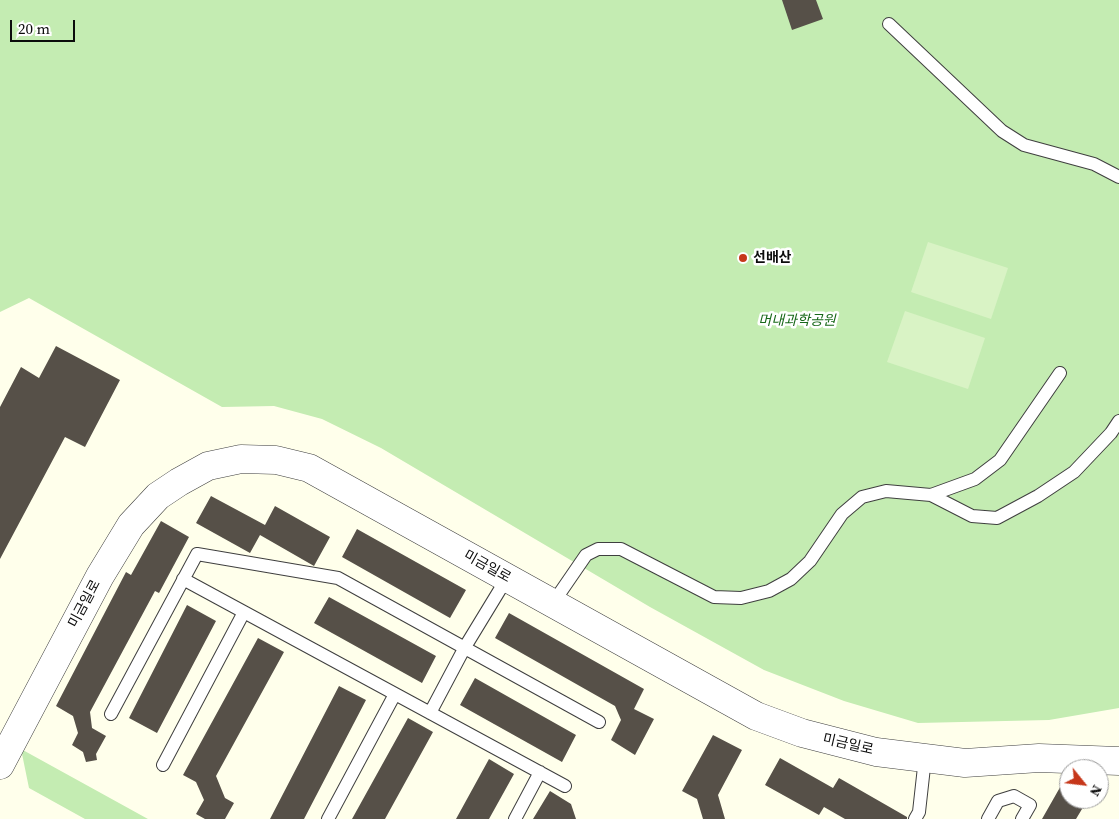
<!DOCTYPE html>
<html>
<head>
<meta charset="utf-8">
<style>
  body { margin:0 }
  #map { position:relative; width:1119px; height:819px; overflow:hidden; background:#ffffeb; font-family:"Source Serif 4",serif }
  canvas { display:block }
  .north { position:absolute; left:1059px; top:759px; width:50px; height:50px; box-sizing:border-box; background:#fff; border:1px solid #9e9e9e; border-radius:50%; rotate:119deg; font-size:14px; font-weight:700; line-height:20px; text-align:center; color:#0c0c0c }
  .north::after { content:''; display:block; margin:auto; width:18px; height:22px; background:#c6371a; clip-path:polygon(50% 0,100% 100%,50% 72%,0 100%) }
  .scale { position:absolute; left:10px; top:20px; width:65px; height:22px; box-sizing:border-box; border:2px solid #0c0c0c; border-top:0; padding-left:6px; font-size:15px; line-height:18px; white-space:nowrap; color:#0c0c0c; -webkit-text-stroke:4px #fff; paint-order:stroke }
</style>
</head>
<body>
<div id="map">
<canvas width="1119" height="819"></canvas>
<div class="north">N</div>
<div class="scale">20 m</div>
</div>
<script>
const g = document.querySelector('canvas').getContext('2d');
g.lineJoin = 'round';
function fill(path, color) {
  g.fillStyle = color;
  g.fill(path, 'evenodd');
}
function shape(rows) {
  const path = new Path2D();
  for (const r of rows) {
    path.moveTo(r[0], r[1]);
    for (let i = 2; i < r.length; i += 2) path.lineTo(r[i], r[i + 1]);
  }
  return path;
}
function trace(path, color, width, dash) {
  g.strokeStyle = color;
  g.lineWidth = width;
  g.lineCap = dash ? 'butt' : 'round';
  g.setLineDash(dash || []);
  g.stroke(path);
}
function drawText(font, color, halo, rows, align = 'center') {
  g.font = font + ' "Source Serif 4","Noto Sans KR",serif';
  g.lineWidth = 5;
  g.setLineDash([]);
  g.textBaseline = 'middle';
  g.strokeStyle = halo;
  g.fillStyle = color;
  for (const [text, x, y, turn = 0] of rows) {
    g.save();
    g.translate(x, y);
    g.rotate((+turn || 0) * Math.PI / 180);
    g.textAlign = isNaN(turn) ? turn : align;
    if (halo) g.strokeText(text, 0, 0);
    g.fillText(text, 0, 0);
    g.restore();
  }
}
fill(shape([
  [0,0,1119,0,1119,708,1049,720,918,723,844,701,764,670,650,607,381,448,322,419,274,406,222,407,29,298,0,312],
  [21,749,148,819,85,819,29,788]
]), '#c4ecb2');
fill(shape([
  [928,242,1008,268,991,319,911,292],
  [905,311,985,338,968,389,887,362]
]), '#d9f3c5');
fill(shape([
  [782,0,816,0,823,19,792,30],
  [56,346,120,380,85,447,65,437,0,559,0,407,21,367,39,378],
  [211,496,265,525,275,506,330,537,314,566,260,535,250,553,196,523],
  [161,521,189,537,159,593,155,591,90,712,92,728,106,736,96,754,97,760,86,762,83,752,72,745,78,733,73,716,56,706,126,572,131,575],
  [357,529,466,590,450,618,342,557],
  [329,597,436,656,422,683,314,623],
  [187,605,216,621,157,733,129,718],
  [509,613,644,689,634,709,654,719,635,755,611,740,621,720,615,706,495,638],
  [258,638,284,652,216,776,225,798,234,803,225,819,205,819,196,814,204,800,196,782,183,775],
  [475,678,576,735,562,762,460,705],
  [339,686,366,700,304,819,270,819],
  [408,718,433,732,385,819,352,819],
  [713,735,742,750,718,795,725,819,703,819,697,799,682,791],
  [780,758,833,788,839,778,907,817,907,819,845,819,824,807,819,815,765,785],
  [489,759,514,774,489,819,456,819],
  [1067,775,1069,775,1069,799,1088,799,1076,819,1042,819],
  [550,791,571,804,576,819,533,819]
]), '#565048');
const service = shape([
  [889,24,1002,131,1024,145,1094,164,1119,177],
  [931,495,975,479,1000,460,1060,373],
  [183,579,565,786],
  [553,603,586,555,598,549,621,549,714,597,741,598,769,591,791,579,810,561,842,514,862,497,886,491,931,495,972,516,997,518,1038,496,1074,472,1111,433,1119,421],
  [430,713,465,647,507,578],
  [111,714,197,554,338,578,599,722],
  [163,765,244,612],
  [328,819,395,694],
  [515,819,540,772],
  [915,819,919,812,925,758],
  [988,819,998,801,1014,796,1030,805,1022,819]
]);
const tertiary = shape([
  [0,765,100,576,131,525,158,496,179,482,208,466,241,459,276,460,309,468,756,716,802,733,876,752,965,763,1039,758,1119,761]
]);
trace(service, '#3f3f3f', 14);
trace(tertiary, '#3f3f3f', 29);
trace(service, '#fff', 12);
trace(tertiary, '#fff', 28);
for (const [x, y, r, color] of [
  [743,258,5,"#c6371a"]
]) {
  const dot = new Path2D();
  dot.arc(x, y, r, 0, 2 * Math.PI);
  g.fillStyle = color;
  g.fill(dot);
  trace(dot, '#fff', 2);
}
drawText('bold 14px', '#0c0c0c', '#fff', [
  ["선배산",753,258]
], 'left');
drawText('italic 14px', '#186819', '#fff', [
  ["머내과학공원",797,321]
]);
drawText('14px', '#0c0c0c', '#fff', [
  ["미금일로",487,567,29],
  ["미금일로",85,604,-62],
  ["미금일로",848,745,13]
]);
</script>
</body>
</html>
